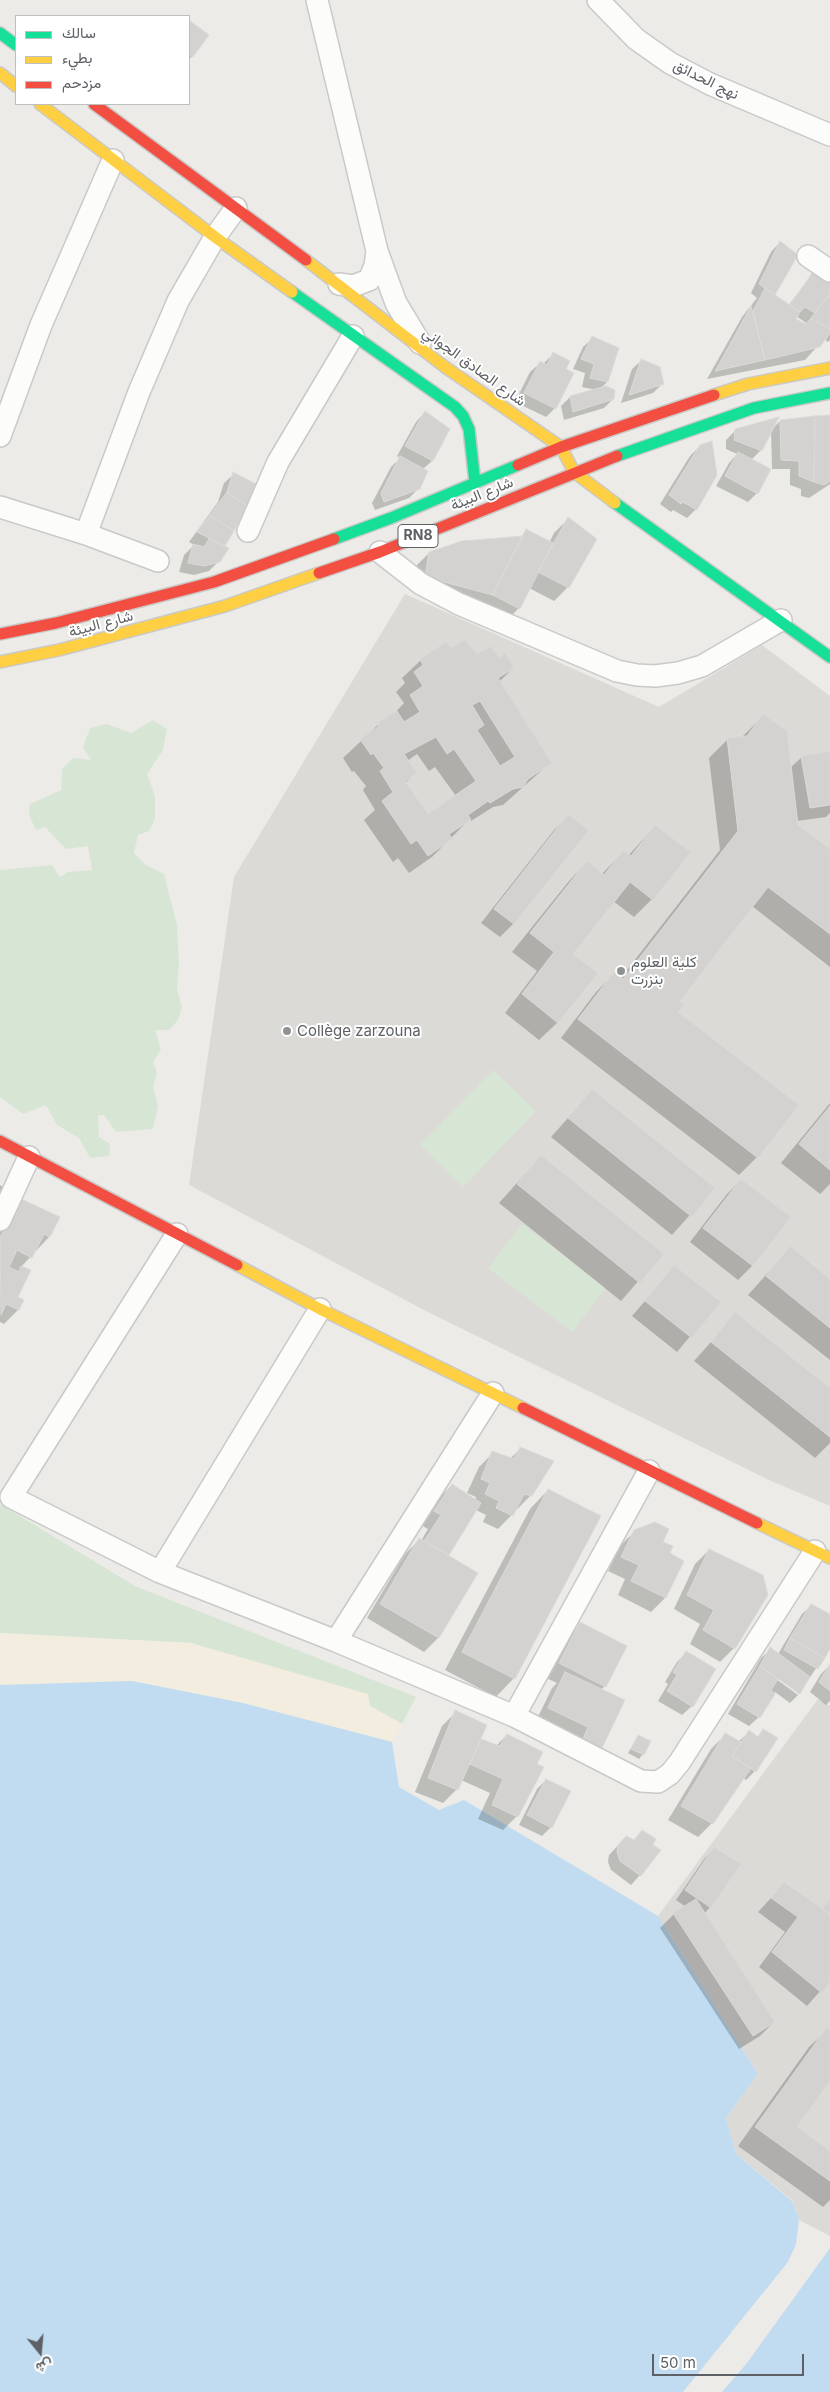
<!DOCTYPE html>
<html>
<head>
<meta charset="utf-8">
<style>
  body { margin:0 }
  #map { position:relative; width:830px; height:2392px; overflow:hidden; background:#ecebe7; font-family:Inter,Vazirmatn,sans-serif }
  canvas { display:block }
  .legend { position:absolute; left:15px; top:15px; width:175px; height:90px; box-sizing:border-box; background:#fff; border:1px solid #bebfc1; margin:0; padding:6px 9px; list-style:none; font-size:15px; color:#5d6064 }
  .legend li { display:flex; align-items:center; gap:10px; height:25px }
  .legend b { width:25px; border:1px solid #bebfc1 }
  .north { position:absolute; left:15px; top:2327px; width:50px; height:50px; -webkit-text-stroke:4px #fff; paint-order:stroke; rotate:163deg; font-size:14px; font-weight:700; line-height:20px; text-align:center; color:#5d6064 }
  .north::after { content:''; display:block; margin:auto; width:18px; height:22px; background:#5d6064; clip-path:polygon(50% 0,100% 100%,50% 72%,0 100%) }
  .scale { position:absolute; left:652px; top:2354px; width:152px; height:22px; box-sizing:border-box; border:2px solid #5d6064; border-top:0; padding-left:6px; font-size:15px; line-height:18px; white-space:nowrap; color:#5d6064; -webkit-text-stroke:4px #fff; paint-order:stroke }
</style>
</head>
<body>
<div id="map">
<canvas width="830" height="2392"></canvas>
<ul class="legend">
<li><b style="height:6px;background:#16e098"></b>سالك</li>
<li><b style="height:6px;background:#ffcf43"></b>بطيء</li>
<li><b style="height:6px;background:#f24e42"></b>مزدحم</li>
</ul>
<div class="north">ش</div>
<div class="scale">50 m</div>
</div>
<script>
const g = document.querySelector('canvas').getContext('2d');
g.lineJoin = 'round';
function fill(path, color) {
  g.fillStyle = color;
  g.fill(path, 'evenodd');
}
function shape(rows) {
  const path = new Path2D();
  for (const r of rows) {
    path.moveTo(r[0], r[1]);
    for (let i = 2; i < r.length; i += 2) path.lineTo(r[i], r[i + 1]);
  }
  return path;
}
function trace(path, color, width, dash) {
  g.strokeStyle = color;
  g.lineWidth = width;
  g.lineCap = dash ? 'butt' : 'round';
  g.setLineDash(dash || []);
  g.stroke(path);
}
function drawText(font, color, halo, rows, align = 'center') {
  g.font = font + ' Inter,Vazirmatn,sans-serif';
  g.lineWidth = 4;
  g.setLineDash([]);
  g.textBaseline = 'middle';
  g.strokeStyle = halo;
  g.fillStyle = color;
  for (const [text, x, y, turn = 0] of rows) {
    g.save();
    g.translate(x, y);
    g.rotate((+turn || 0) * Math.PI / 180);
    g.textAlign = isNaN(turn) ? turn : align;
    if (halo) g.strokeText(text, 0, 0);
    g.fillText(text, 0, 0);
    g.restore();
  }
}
fill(shape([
  [818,1699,830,1706,830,2236,799,2220,793,2201,736,2154,726,2118,758,2074,658,1916]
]), '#dcdad7');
fill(shape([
  [405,594,659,707,762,645,830,696,830,1506,769,1480,426,1311,189,1185,234,877]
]), '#dcdad6');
fill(shape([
  [153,720,167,729,163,750,147,774,155,796,155,819,149,831,138,835,134,853,146,865,164,874,177,925,179,964,177,988,182,1008,178,1020,169,1030,155,1030,161,1049,153,1062,157,1072,153,1087,158,1106,153,1129,116,1132,104,1115,98,1115,99,1137,110,1144,109,1156,90,1158,79,1138,57,1125,46,1105,23,1114,0,1097,0,870,52,865,60,877,68,872,92,870,88,846,66,849,45,827,36,830,29,815,30,804,61,790,62,769,73,758,91,760,83,747,90,728,107,724,131,733],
  [493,1070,536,1111,463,1187,420,1145],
  [522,1224,606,1288,572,1332,488,1268],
  [0,1504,135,1586,416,1697,402,1724,370,1706,191,1643,0,1633]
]), '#d7e6d4');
fill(shape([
  [0,1633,191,1643,368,1694,370,1706,402,1724,392,1742,243,1703,132,1681,0,1685]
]), '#f2eddf');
fill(shape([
  [132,1681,243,1703,392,1742,399,1787,439,1810,464,1800,658,1916,758,2074,726,2118,736,2154,793,2202,799,2220,796,2244,788,2262,683,2392,0,2392,0,1685],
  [830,2248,830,2392,722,2392,747,2363]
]), '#c1dcf1');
fill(shape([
  [189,22,208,36,189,60],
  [780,242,773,295,788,306,815,271,830,281,830,340,828,342,824,339,805,360,707,379,742,317,757,298,751,293,771,252],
  [796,316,809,325,808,326,794,319],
  [593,338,607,382,599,390,613,399,604,408,564,420,561,406,570,397,596,390,582,387,585,373,573,369,583,347],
  [553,354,564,369,555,408,546,417,515,402,530,372,540,363,543,364],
  [642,360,662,384,653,393,621,403,632,369],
  [425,412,448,430,432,461,423,469,419,488,409,498,375,510,372,503,391,467,400,458,397,456,416,422],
  [830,416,830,484,809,498,801,496,801,489,790,485,790,469,772,469,771,430,780,421],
  [736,430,761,450,751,460,757,493,748,502,716,486,729,463,737,454,726,449,726,440],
  [700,446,696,509,687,518,673,510,671,512,660,504,690,456],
  [234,474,246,505,223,547,219,561,209,571,194,575,179,572,184,555,194,545,189,542,218,502,224,483],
  [568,519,568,587,554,601,529,588,519,608,505,622,478,608,412,591,415,567,429,553,520,538,526,531,549,543,554,533],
  [451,650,498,659,513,668,499,682,550,763,503,805,493,807,471,821,470,819,432,857,409,873,398,858,393,862,364,820,375,810,363,790,366,786,354,771,352,772,343,758,381,722,393,715,404,703,396,692,405,683,402,678,421,660],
  [417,754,429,771,435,767,456,796,427,816,405,783,415,773,407,761],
  [763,716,790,768,802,757,830,752,830,813,826,817,797,821,797,825,830,851,830,967,752,906,678,1001,676,1012,757,1157,739,1175,561,1038,596,992,614,974,620,979,720,850,709,758,728,739,741,738],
  [568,816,514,923,500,937,481,923,554,830],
  [655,826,652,899,634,917,613,901,571,954,558,1022,539,1040,505,1013,537,971,512,952,569,881,587,862,602,874,623,852,628,856],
  [592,1091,714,1188,672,1235,551,1137],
  [830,1103,830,1184,820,1194,781,1163],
  [541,1156,662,1254,621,1301,499,1203],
  [741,1180,789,1218,752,1266,738,1280,690,1242,727,1194],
  [0,1185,3,1187,0,1193],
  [58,1217,49,1237,21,1267,16,1298,22,1301,18,1310,4,1324,0,1322,0,1225],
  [790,1248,830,1280,830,1360,748,1295],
  [674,1267,719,1302,677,1352,632,1316],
  [736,1314,830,1390,830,1443,815,1458,694,1361],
  [521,1448,531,1495,498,1529,483,1522,486,1515,476,1510,447,1556,438,1638,424,1652,367,1618,405,1554,419,1540,421,1541,428,1529,421,1525,438,1499,452,1485,475,1500,476,1497,467,1493,479,1467,493,1453,510,1459],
  [548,1490,514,1678,496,1697,445,1670,530,1509],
  [635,1531,661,1543,668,1554,683,1561,665,1598,651,1612,618,1595,625,1579,608,1571,621,1545],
  [709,1550,734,1648,720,1662,690,1644,700,1624,674,1609,695,1564],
  [812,1605,830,1616,830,1647,799,1694,774,1674,772,1676,798,1695,790,1703,775,1692,759,1717,749,1726,728,1714,761,1658,771,1649,778,1654,802,1614],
  [581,1624,605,1686,601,1690,601,1747,587,1761,535,1723,552,1688,557,1683,546,1678,567,1638],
  [686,1653,692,1706,682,1715,658,1701,668,1684,665,1682,677,1662],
  [830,1665,830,1701,826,1705,810,1692,821,1674],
  [456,1712,479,1739,496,1746,507,1735,517,1816,503,1830,478,1819,490,1793,461,1780,457,1789,443,1803,415,1792,442,1726],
  [764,1731,755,1771,746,1780,743,1778,712,1823,698,1837,668,1820,711,1749,725,1735,739,1741,749,1732,757,1737],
  [638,1736,643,1754,639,1759,628,1753],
  [546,1780,551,1827,542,1836,519,1825,537,1789],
  [642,1832,640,1875,631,1885,611,1870,608,1862,609,1855,626,1837,633,1841],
  [715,1848,710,1907,704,1914,774,2022,760,2036,739,2049,660,1928,674,1914,686,1907,676,1900,705,1858],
  [784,1884,822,1910,830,1900,830,1980,807,2006,759,1967,785,1932,758,1912],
  [828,2029,830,2031,830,2079,795,2127,830,2151,830,2200,823,2207,738,2146,809,2047]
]), '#0003');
const building = shape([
  [189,20,209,35,193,57,189,54,189,20],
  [780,241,798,255,775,295,759,284,780,241],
  [815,269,830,279,830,294,815,313,805,307,800,312,790,305,815,269],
  [765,288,800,312,796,319,806,324,811,318,830,329,830,333,820,347,765,360,753,311,765,288],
  [830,294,830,329,811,318,830,294],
  [751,306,765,360,715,371,717,368,751,306],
  [592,336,619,348,608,382,590,378,594,364,581,359,592,336],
  [553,352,570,361,566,369,574,373,556,409,524,393,540,361,547,365,553,352],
  [641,359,660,367,664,384,629,395,641,359],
  [606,386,615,390,614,399,573,412,570,396,606,386],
  [425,411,450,429,433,461,405,446,425,411],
  [830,415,830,481,824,485,814,482,815,416,830,415],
  [815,416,814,482,799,476,799,461,781,460,780,420,815,416],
  [779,417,762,451,734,440,735,429,779,417],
  [712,441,717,475,697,510,683,502,681,504,669,495,700,445,712,441],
  [738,452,771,469,758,494,725,476,738,452],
  [400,456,428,471,420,489,384,502,381,493,400,456],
  [233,472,256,484,247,506,227,492,233,472],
  [227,492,247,506,234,531,210,515,227,492],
  [210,515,234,531,225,546,197,532,210,515],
  [568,517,597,539,569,588,538,572,568,517],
  [526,529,553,543,520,609,493,595,526,529],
  [523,536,493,595,425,577,429,552,462,541,523,536],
  [209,539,229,548,220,562,204,566,188,563,193,544,204,547,209,539],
  [465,640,477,654,491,646,499,658,505,653,514,668,498,678,552,763,528,779,523,787,513,789,490,803,488,801,468,815,471,820,449,834,452,839,428,856,417,840,411,844,382,801,393,792,380,771,384,768,373,753,371,755,360,739,378,727,380,721,397,711,404,722,420,712,410,695,423,686,414,672,423,665,420,659,446,642,451,648,465,640],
  [480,701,515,757,500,766,477,730,484,725,472,705,480,701],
  [436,737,447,754,454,749,476,781,428,814,405,781,417,773,404,754,436,737],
  [763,714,787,731,798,825,830,849,830,934,768,887,680,1001,684,1004,678,1012,799,1105,758,1158,578,1019,614,972,623,979,738,831,727,738,747,736,763,714],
  [830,751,830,805,810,808,801,756,830,751],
  [568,814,589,830,514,924,494,909,568,814],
  [655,825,691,852,653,900,630,882,573,954,598,973,558,1023,522,994,554,952,530,933,587,861,604,875,623,851,631,856,655,825],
  [592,1089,715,1188,692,1217,568,1118,592,1089],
  [830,1106,830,1170,799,1144,830,1106],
  [541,1155,664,1254,640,1283,517,1184,541,1155],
  [741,1179,791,1217,753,1266,703,1228,741,1179],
  [19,1198,60,1217,50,1237,44,1234,32,1258,17,1250,9,1267,19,1272,21,1266,31,1270,18,1297,24,1300,19,1310,6,1304,1,1315,0,1238,19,1198],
  [790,1246,830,1279,830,1328,766,1276,790,1246],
  [674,1265,721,1302,692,1338,645,1301,674,1265],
  [735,1312,830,1388,830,1437,711,1342,735,1312],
  [520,1447,554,1461,532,1496,524,1494,513,1516,496,1508,499,1501,485,1494,490,1483,481,1479,492,1451,514,1459,520,1447],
  [452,1484,481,1503,449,1555,424,1541,441,1515,434,1511,452,1484],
  [548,1489,601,1516,515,1679,462,1652,548,1489],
  [655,1522,669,1529,663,1542,673,1546,670,1553,684,1561,666,1598,631,1581,639,1565,621,1557,634,1530,655,1522],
  [419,1538,478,1573,439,1638,380,1604,419,1538],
  [709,1549,763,1575,768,1595,735,1649,703,1630,714,1610,687,1595,709,1549],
  [811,1604,830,1614,830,1649,825,1658,790,1638,811,1604],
  [580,1622,627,1646,606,1687,559,1663,580,1622],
  [790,1638,825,1658,818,1669,784,1650,790,1638],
  [770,1647,810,1677,800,1694,760,1666,770,1647],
  [686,1651,716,1669,693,1707,667,1691,677,1675,673,1672,686,1651],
  [830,1664,830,1691,819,1682,830,1664],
  [760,1666,778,1679,771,1690,775,1694,760,1718,737,1704,760,1666],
  [565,1672,625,1700,602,1748,583,1739,588,1727,548,1708,565,1672],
  [455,1710,487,1725,458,1790,428,1778,455,1710],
  [763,1729,778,1738,756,1772,732,1756,749,1730,758,1737,763,1729],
  [725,1733,741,1742,732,1756,751,1768,713,1824,681,1806,725,1733],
  [507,1734,543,1752,537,1764,544,1767,518,1817,492,1805,503,1779,470,1764,481,1739,500,1746,507,1734],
  [638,1735,651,1741,644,1755,631,1749,638,1735],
  [546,1779,571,1791,552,1828,527,1815,546,1779],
  [642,1830,656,1839,653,1845,661,1850,641,1876,620,1861,617,1852,618,1845,626,1836,634,1840,642,1830],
  [714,1847,741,1864,711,1908,685,1890,714,1847],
  [784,1882,830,1914,830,1982,822,1993,772,1952,798,1917,771,1898,784,1882],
  [696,1899,775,2022,753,2036,673,1913,696,1899],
  [830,1900,830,1914,823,1909,830,1900],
  [827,2027,830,2029,830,2081,797,2127,830,2151,830,2181,755,2127,827,2027]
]);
fill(building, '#d3d2d0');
trace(building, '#dbdad6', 1);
const street = shape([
  [317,0,377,251,396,303,420,343],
  [598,0,636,39,670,63,710,84,830,135],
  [808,256,830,271],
  [339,284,353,286,369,280,375,266,377,251],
  [0,436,41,325,113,160],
  [0,507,86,534,158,561],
  [248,531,278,462,353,336],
  [86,534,139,392,178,301,215,237,236,208],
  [380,552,421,584,459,604,617,671,637,675,655,676,678,673,702,666,781,620],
  [0,1220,29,1157],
  [177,1234,11,1497,160,1572,336,1641,514,1716,641,1781,658,1782,670,1774,679,1763,815,1551],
  [160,1572,320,1309],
  [336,1641,493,1393],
  [514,1716,649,1471]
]);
const fast = shape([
  [0,33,16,45],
  [292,292,455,407,463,416,469,429,475,483],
  [617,456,754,408,830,393],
  [615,503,830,657],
  [334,539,391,518,518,465]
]);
const slow = shape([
  [0,73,16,86],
  [40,104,215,237,292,292],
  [306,260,445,367,561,447,574,472,615,503],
  [714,395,748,384,830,368],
  [0,662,59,650,225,606,319,573],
  [237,1265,320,1309,523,1408],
  [757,1523,830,1558]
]);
const jam = shape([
  [94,104,306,260],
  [518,465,561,447,714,395],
  [319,573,380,552,617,456],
  [0,634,56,623,214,582,334,539],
  [0,1141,237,1265],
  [523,1408,757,1523]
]);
trace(street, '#c9c9c9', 24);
trace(fast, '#c9c9c8', 14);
trace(slow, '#c9c9c8', 14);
trace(jam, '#c9c9c8', 14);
trace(street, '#fcfcfb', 21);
trace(fast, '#16e098', 11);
trace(slow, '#ffcf43', 11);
trace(jam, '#f24e42', 11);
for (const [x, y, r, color] of [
  [621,971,5,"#8f9192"],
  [287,1031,5,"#8f9192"]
]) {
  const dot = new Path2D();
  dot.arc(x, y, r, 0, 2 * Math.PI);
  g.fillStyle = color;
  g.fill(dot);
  trace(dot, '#fff', 2);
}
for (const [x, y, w] of [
  [418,536,40]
]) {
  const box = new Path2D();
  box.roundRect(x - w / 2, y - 11.5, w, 23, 4);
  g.fillStyle = '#fff';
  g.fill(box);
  trace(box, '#5d6064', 1);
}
drawText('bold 14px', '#5d6064', null, [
  ["RN8",418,536]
]);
drawText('15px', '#5d6064', '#fff', [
  ["نهج الحدائق",706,80,26],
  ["شارع الصادق الجواني",474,367,36],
  ["شارع البيئة",482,494,-22],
  ["شارع البيئة",101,624,-15]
]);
drawText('15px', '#5d6064', '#fff', [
  ["كلية العلوم",631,962],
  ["بنزرت",631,979],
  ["Collège zarzouna",297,1031]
], 'left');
</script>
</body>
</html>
